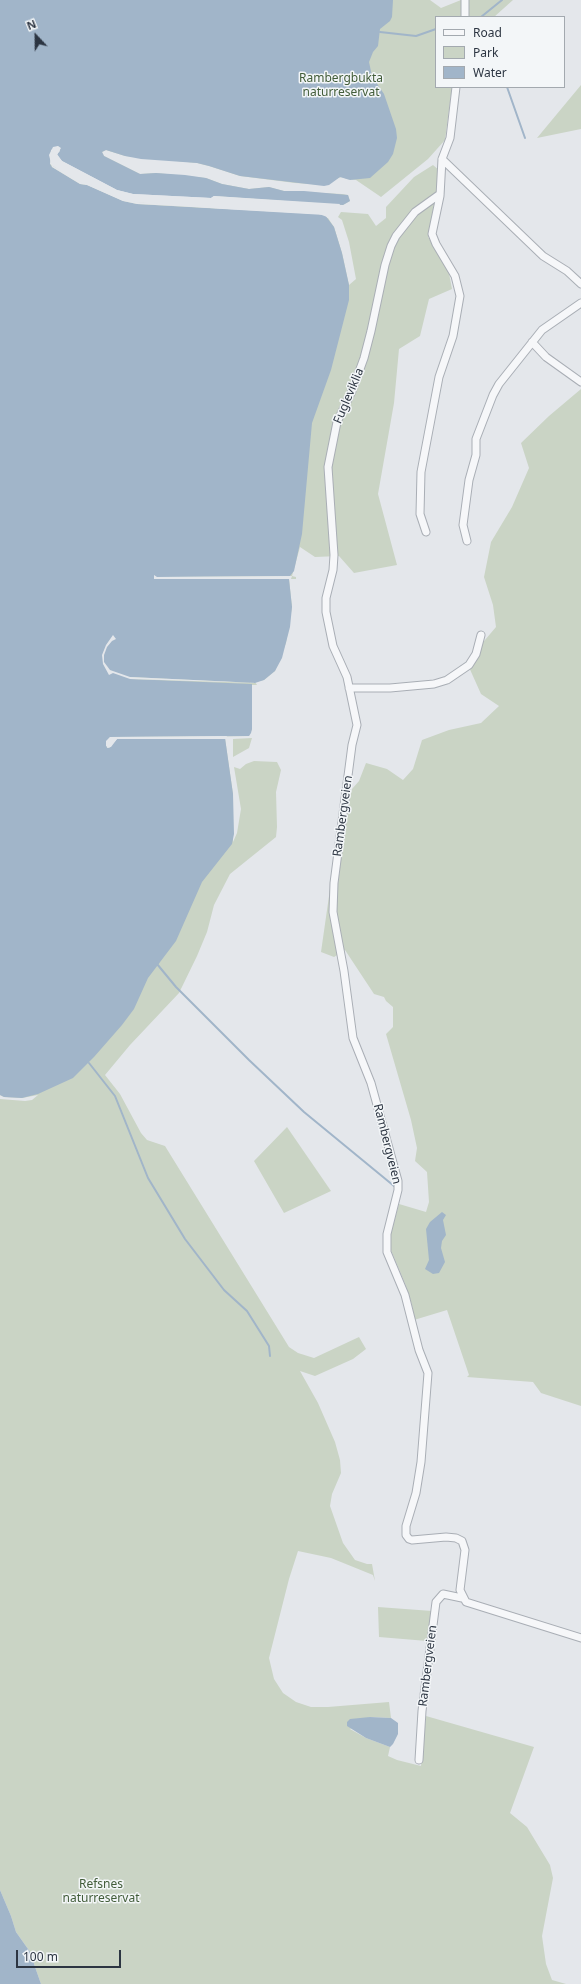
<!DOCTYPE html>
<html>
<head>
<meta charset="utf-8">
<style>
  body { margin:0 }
  #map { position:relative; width:581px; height:1984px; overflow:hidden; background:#e4e7eb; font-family:"Noto Sans",sans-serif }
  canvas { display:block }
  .legend { position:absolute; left:435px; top:16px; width:130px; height:72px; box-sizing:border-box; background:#f3f6f8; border:1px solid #a3a9af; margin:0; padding:5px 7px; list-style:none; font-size:12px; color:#2c3542 }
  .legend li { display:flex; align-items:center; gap:8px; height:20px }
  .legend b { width:20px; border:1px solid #a3a9af }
  .north { position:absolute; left:16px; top:16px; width:40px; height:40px; -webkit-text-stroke:3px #f3f6f8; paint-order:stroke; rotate:338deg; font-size:11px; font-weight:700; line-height:16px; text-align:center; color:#2c3542 }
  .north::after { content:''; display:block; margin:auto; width:14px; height:18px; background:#2c3542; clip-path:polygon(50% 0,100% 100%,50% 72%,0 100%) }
  .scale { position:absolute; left:16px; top:1950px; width:105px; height:18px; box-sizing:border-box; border:2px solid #2c3542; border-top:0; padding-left:5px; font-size:12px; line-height:14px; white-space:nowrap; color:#2c3542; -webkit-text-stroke:3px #f3f6f8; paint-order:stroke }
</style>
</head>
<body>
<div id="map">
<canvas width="581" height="1984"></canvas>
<ul class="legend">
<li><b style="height:5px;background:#f6f7f9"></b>Road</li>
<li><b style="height:11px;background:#cad4c5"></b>Park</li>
<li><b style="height:11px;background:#a1b5c9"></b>Water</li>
</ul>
<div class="north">N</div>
<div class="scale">100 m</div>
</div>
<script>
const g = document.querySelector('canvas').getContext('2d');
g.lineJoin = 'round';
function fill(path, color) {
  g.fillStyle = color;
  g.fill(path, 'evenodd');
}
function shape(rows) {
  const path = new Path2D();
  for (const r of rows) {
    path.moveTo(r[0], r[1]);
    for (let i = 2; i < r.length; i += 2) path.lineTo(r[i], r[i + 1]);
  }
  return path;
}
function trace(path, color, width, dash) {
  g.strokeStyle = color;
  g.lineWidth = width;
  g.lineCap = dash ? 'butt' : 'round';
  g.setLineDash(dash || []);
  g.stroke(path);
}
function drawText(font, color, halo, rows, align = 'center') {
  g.font = font + ' "Noto Sans",sans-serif';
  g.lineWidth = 3;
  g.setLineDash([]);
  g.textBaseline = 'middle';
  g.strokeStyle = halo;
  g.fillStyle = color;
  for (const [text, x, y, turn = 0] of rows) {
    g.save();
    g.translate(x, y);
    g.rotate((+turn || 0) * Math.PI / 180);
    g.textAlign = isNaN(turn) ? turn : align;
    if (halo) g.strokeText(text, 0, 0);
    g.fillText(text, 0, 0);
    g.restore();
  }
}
fill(shape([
  [0,0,430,0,441,8,461,0,513,0,494,17,436,17,436,87,452,87,445,140,428,159,381,197,356,180,347,179,342,177,338,178,327,185,295,183,240,176,209,166,197,163,125,156,106,150,102,152,104,156,140,174,156,173,206,178,222,184,249,189,269,187,284,191,342,194,348,195,350,201,343,205,214,196,60,151,58,146,51,150,50,164,71,178,123,201,328,218,334,227,342,253,349,285,356,279,349,242,342,220,338,217,341,212,368,214,376,226,386,218,386,207,414,177,433,165,440,171,428,237,448,268,452,289,429,299,420,336,399,349,394,403,378,494,397,565,354,573,339,556,315,557,300,547,292,576,296,577,296,579,289,579,292,607,286,643,275,671,264,680,255,682,257,685,252,685,252,729,249,736,107,738,107,748,152,739,225,738,233,794,233,842,237,833,241,809,234,767,240,769,246,764,254,761,277,762,281,770,276,792,277,827,276,837,230,874,214,905,207,932,197,956,179,993,130,1045,105,1075,120,1094,141,1133,147,1140,165,1146,289,1347,298,1353,314,1358,359,1337,366,1349,353,1359,315,1376,300,1371,318,1403,335,1442,340,1460,341,1473,332,1494,330,1506,343,1543,355,1560,367,1564,372,1564,375,1581,373,1575,331,1558,298,1551,289,1579,269,1658,274,1679,283,1693,296,1702,311,1707,328,1707,389,1702,391,1718,370,1717,350,1729,366,1738,390,1747,388,1756,397,1760,421,1766,426,1716,534,1747,510,1813,527,1827,550,1865,553,1878,542,1936,546,1964,552,1980,566,1984,41,1984,34,1964,33,1956,16,1932,11,1916,0,1890,0,1099,25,1101,32,1100,38,1095,22,1098,4,1097,0,1095],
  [581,85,581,129,537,138],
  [581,389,581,1406,541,1393,533,1382,467,1377,469,1375,447,1310,414,1320,412,1305,406,1286,391,1250,391,1233,399,1204,426,1212,429,1202,427,1172,415,1161,417,1148,411,1120,386,1034,393,1027,393,1007,386,1001,384,997,374,994,345,950,334,957,321,952,330,889,337,891,348,805,352,789,359,781,366,763,387,769,403,780,413,769,422,740,449,730,481,723,499,706,481,694,468,665,479,647,496,627,493,605,484,577,491,542,512,507,529,468,521,443,549,416],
  [252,738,249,748,233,757,233,739],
  [287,1127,331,1191,284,1213,254,1161],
  [378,1607,432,1611,427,1641,379,1637]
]), '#cad4c5');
fill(shape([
  [0,0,393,0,392,17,390,21,380,29,378,46,373,52,369,62,372,76,384,94,396,129,397,138,393,154,388,162,370,178,350,180,340,177,329,185,324,186,240,176,209,166,197,163,141,159,125,156,106,150,102,152,104,156,140,174,156,173,185,175,206,178,222,184,249,189,269,187,284,191,304,191,348,195,350,201,343,205,214,196,211,198,133,194,117,190,62,161,57,154,60,151,58,146,51,150,50,164,52,167,80,184,87,185,123,201,137,204,325,215,334,227,342,253,349,285,349,300,331,370,312,423,302,534,294,571,290,576,156,577,154,579,289,579,292,607,290,627,282,658,275,671,264,680,255,683,130,677,130,679,252,684,252,729,251,733,249,736,110,737,106,743,107,748,111,747,117,739,225,738,233,794,234,834,232,844,202,882,176,941,148,978,134,1009,122,1025,94,1057,73,1078,38,1094,22,1098,4,1097,0,1095],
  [442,1212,446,1215,443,1220,446,1235,442,1241,441,1248,445,1262,439,1273,433,1274,425,1269,429,1260,426,1229,430,1222],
  [370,1717,391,1718,398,1723,398,1734,393,1744,390,1747,366,1738,347,1726,347,1722,350,1719],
  [0,1890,11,1916,16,1932,33,1956,34,1964,41,1984,0,1984]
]), '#a1b5c9');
fill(shape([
  [58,146,61,148,57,155,62,161,117,190,133,194,211,198,214,196,340,204,339,206,313,206,215,198,211,200,133,196,116,191,61,163,55,155,59,149,56,148,53,151,51,158,53,166,81,182,88,183,123,199,137,202,319,212,326,213,330,218,319,214,137,204,123,201,87,185,80,184,52,167,49,155,53,147],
  [154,575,157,577,292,576,291,579,154,579],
  [113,635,116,639,112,641,107,647,104,655,104,662,110,670,130,677,257,683,130,679,113,673,109,675,103,664,102,655,106,645],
  [227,736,226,739,117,739,109,748,106,746,106,741,110,737]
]), '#e4e7eb');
trace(shape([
  [481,17,502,0],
  [380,32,416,36,436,29],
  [507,87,525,138],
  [157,964,176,987,249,1060,304,1112,394,1186],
  [89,1063,115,1096,148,1178,185,1239,224,1290,247,1311,269,1346,270,1356]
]), '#a1b5c9', 2);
const street = shape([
  [465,17,465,0],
  [442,159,543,256,567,271,581,284],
  [440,194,415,212,396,236,391,246,385,265,371,331,364,358,352,391,337,422,328,467,334,555,333,570,326,598,326,612,333,646,347,677,357,725,352,745,334,883,333,912,344,971,353,1038,371,1083,398,1181,398,1190,387,1234,387,1252,405,1295,419,1350,428,1373,421,1462,416,1493,406,1526,406,1535,409,1539,412,1540,446,1537,456,1538,462,1541,465,1550,460,1590,466,1602,581,1638],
  [532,342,546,357,581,382],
  [426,532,420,514,421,472,439,377,453,336,460,296,455,276,436,244,432,234,440,196,442,159,450,138,456,87],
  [467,541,463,525,469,480,476,455,476,439,493,395,499,384,542,330,581,303],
  [349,688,390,688,434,684,447,680,469,665,476,654,481,635],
  [419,1760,422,1711,436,1602,443,1594,462,1598]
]);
trace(street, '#a9aeb5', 9);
trace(street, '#f6f7f9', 7);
drawText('12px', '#425d3a', '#f3f6f8', [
  ["Rambergbukta",341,79],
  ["naturreservat",341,93],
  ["Refsnes",101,1885],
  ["naturreservat",101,1899]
]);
drawText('12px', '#2c3542', '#f3f6f8', [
  ["Fugleviklia",349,396,-67],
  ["Rambergveien",343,816,-82],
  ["Rambergveien",387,1144,76],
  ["Rambergveien",428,1666,-83]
]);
</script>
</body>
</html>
